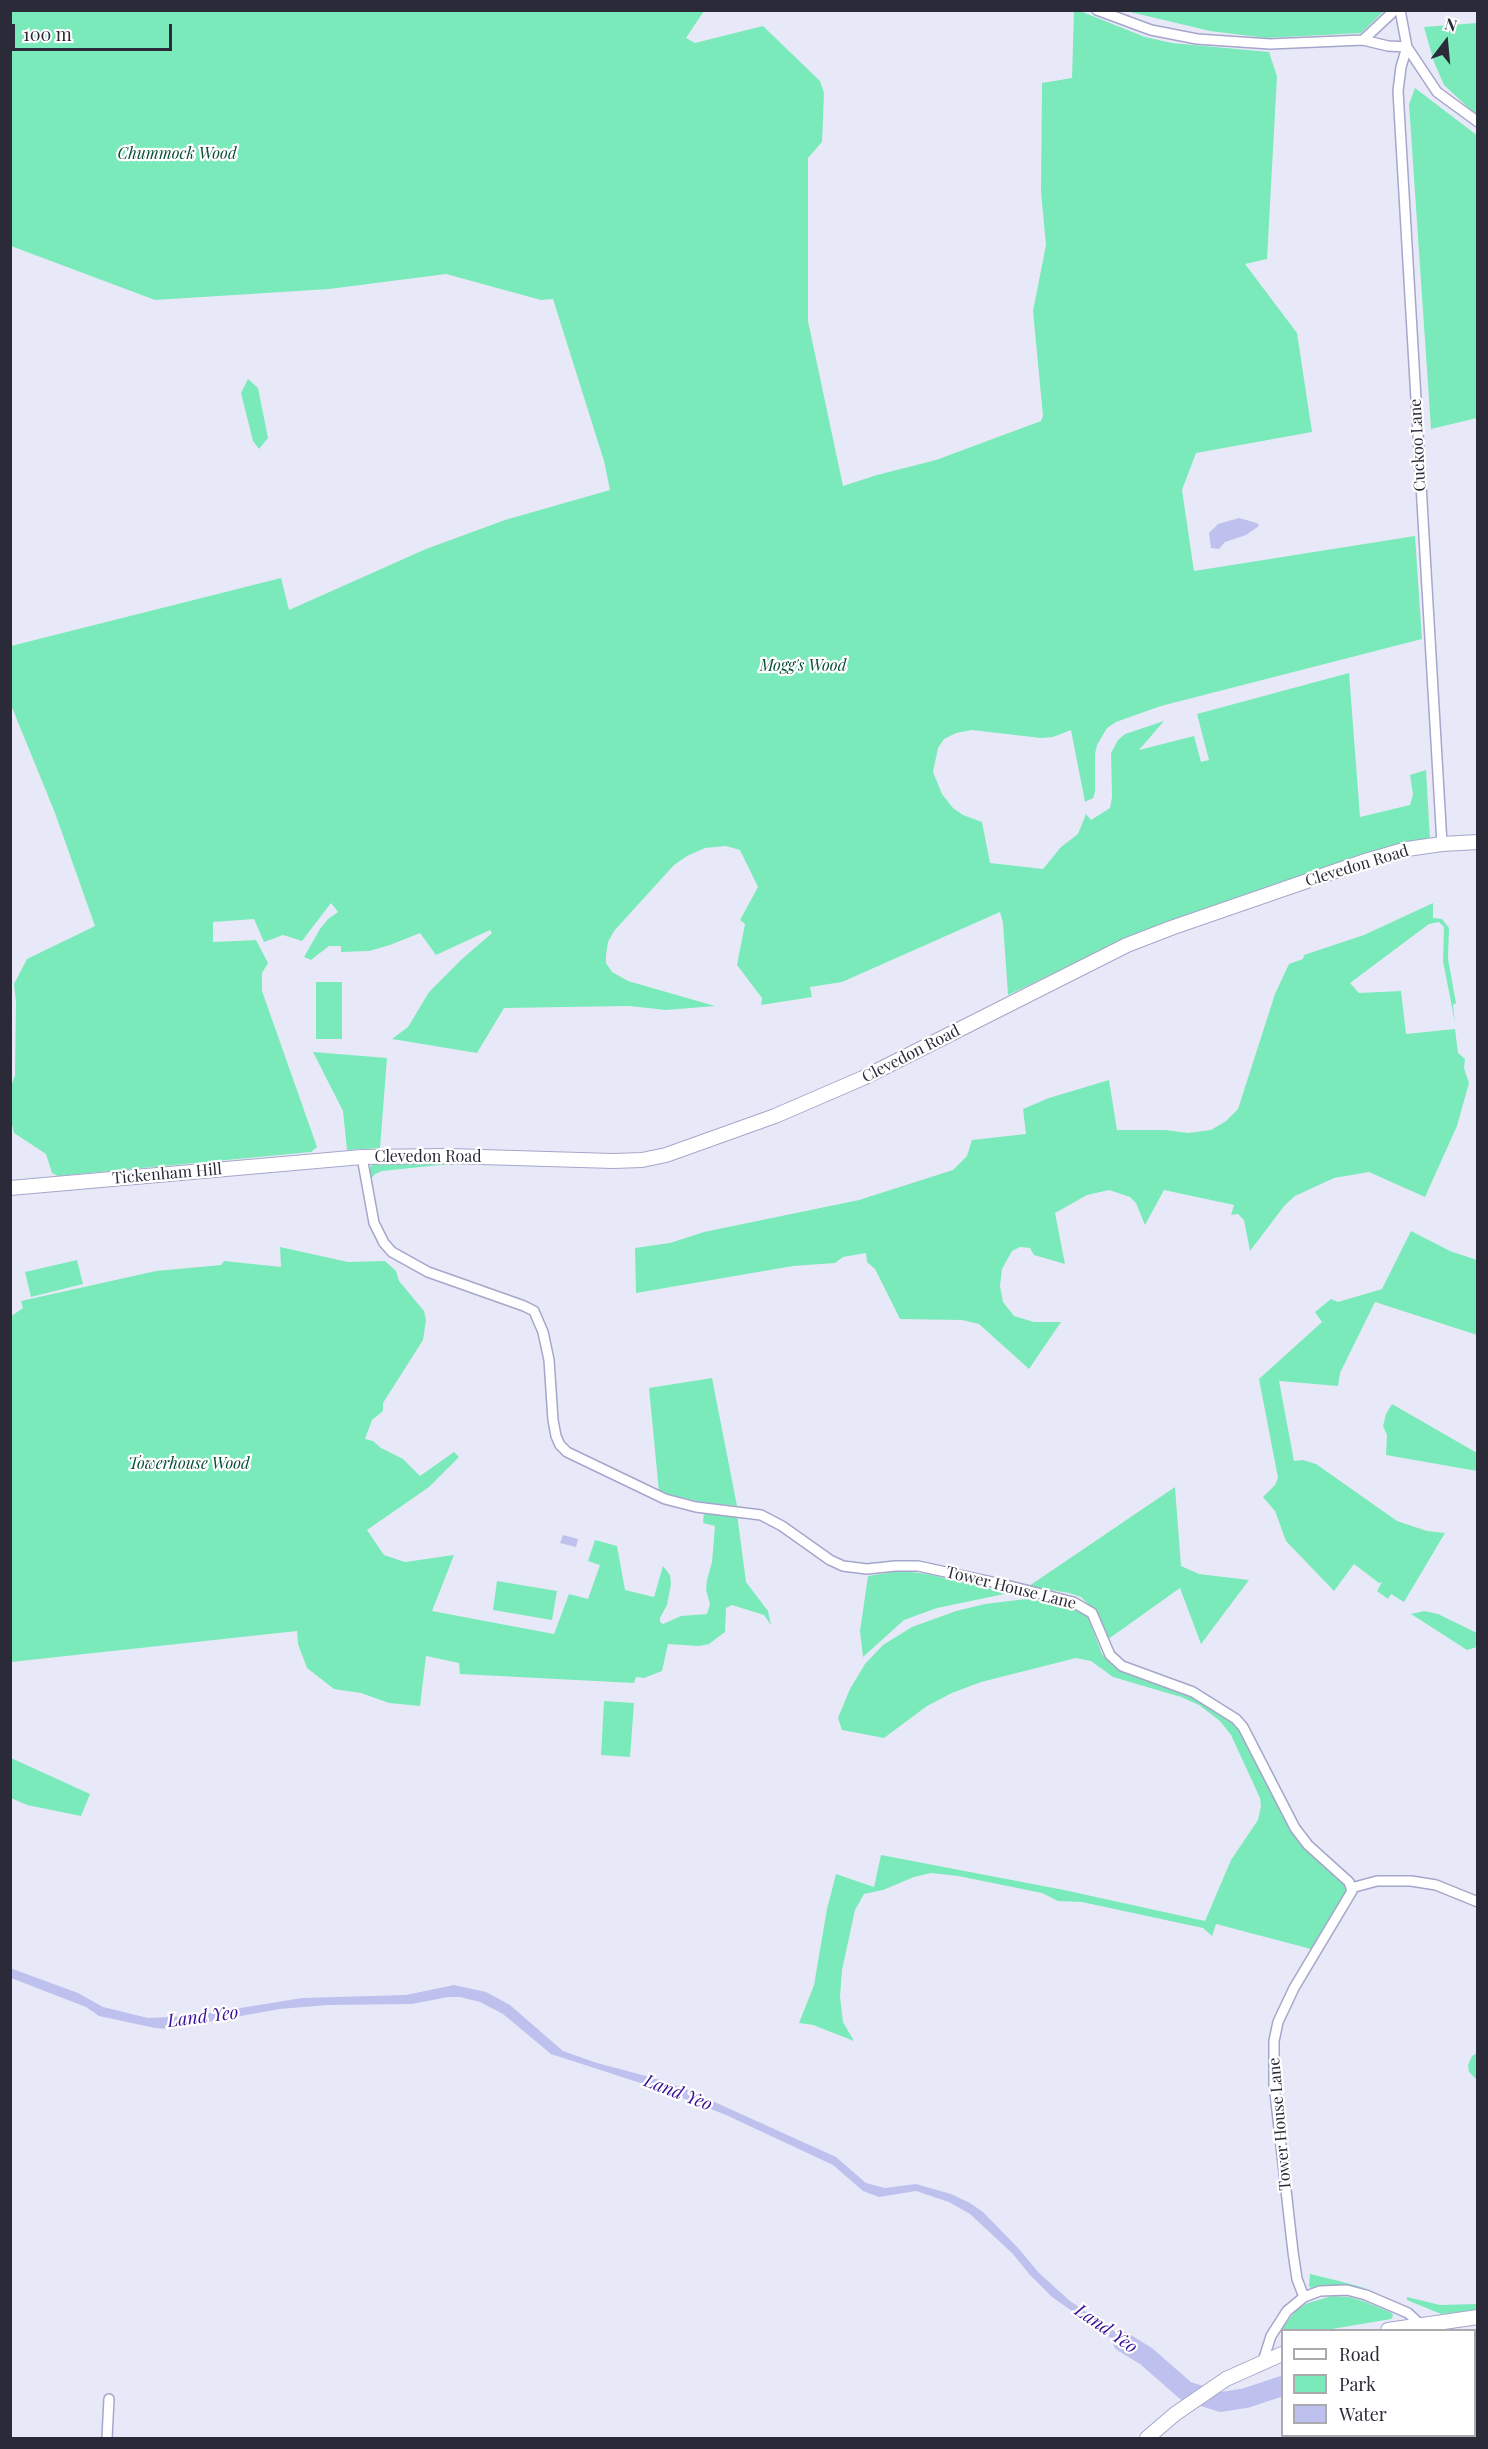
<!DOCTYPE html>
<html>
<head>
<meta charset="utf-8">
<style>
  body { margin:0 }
  #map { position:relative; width:1488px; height:2449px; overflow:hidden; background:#e8e9f8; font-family:"Playfair Display",serif }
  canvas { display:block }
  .frame { position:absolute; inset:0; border:12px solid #2a2a38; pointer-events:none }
  .legend { position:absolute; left:1281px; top:2329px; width:195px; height:108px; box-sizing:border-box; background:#fff; border:2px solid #aaaaaf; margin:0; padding:8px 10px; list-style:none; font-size:18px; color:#2a2a38 }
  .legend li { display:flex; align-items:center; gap:12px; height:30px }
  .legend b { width:30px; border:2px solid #aaaaaf }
  .north { position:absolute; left:1416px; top:12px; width:60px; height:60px; -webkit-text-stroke:4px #fff; paint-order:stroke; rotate:16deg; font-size:16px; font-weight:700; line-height:24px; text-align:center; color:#2a2a38 }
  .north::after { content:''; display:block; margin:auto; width:21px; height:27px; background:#2a2a38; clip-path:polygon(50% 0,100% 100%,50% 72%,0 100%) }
  .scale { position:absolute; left:12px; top:24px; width:160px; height:27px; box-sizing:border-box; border:3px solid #2a2a38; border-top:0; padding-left:8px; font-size:18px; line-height:21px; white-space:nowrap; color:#2a2a38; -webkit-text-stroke:4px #fff; paint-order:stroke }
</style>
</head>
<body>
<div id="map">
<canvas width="1488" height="2449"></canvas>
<div class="frame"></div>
<ul class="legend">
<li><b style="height:8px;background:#fff"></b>Road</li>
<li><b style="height:16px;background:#7beaba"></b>Park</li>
<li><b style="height:16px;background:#bec0ee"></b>Water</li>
</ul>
<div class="north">N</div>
<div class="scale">100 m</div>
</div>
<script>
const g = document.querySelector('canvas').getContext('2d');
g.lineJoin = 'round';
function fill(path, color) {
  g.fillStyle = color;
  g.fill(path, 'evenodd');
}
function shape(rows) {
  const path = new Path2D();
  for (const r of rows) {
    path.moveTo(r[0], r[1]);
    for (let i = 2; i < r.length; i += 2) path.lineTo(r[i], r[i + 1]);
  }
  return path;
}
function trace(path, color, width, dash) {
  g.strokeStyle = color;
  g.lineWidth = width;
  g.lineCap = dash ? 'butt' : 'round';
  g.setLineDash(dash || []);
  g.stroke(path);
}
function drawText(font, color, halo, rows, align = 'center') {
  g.font = font + ' "Playfair Display",serif';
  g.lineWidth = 4.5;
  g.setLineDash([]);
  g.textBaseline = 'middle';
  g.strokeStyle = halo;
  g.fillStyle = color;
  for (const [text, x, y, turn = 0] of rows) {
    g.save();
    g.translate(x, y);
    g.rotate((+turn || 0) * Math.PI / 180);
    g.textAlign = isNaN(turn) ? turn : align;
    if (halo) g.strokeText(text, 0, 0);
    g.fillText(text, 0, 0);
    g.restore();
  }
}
fill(shape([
  [11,11,704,11,686,38,695,43,763,26,820,81,824,93,822,142,808,158,808,321,843,486,877,475,936,460,1041,421,1043,416,1033,311,1046,245,1041,192,1042,83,1072,78,1074,11,1080,11,1145,37,1172,43,1269,52,1277,76,1267,259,1245,264,1297,333,1312,432,1196,453,1182,490,1194,571,1415,536,1422,639,1161,706,1116,722,1107,728,1097,745,1095,754,1095,792,1093,798,1085,802,1071,730,1053,737,1041,738,972,730,956,733,944,739,938,748,933,772,942,794,953,808,963,815,982,822,990,863,1043,869,1061,847,1078,834,1086,814,1091,820,1110,808,1112,797,1111,753,1118,740,1125,734,1164,721,1139,750,1194,736,1201,762,1209,760,1197,714,1349,673,1360,817,1410,805,1413,794,1410,775,1426,770,1430,839,1317,870,1200,911,1124,940,1008,995,1003,923,1000,912,842,982,810,987,812,997,761,1005,762,998,737,965,745,924,740,920,758,887,740,850,726,846,705,848,687,856,674,865,614,931,608,942,606,955,606,963,612,972,628,981,715,1006,666,1010,629,1006,504,1008,477,1053,392,1039,408,1027,429,992,462,959,492,933,490,930,436,955,420,933,390,945,369,951,341,952,341,946,329,946,311,960,304,957,320,929,328,919,338,912,331,903,302,941,283,935,264,942,254,919,213,922,213,942,256,940,268,963,262,973,262,991,317,1147,311,1152,58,1176,52,1173,46,1154,14,1133,11,1120,11,1087,15,1075,16,1002,14,984,27,959,95,926,55,813,11,705,11,646,281,578,289,610,426,549,505,520,610,490,604,461,553,299,541,300,446,274,329,289,155,300,11,246],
  [1126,11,1384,11,1361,33,1266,38,1210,31],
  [1477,23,1478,23,1477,116,1444,85,1434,62,1424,27],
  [1415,88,1478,136,1477,418,1431,429,1409,104],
  [248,379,258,388,268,438,259,449,253,441,241,393],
  [1433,903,1433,918,1442,919,1449,928,1448,959,1456,1003,1453,1005,1455,1023,1443,961,1444,927,1439,922,1429,924,1350,983,1359,993,1401,991,1406,1034,1455,1029,1458,1053,1465,1059,1464,1068,1469,1083,1457,1126,1425,1197,1369,1172,1334,1178,1295,1196,1285,1205,1250,1251,1244,1220,1238,1214,1231,1215,1234,1205,1164,1190,1145,1225,1136,1203,1130,1197,1109,1190,1087,1195,1055,1213,1065,1264,1034,1255,1030,1248,1020,1247,1012,1251,1002,1269,1000,1286,1003,1302,1014,1316,1034,1322,1061,1322,1029,1369,979,1324,962,1320,900,1319,875,1269,867,1262,866,1253,843,1257,835,1263,793,1266,636,1293,635,1248,670,1243,704,1232,859,1200,953,1170,967,1156,972,1140,1026,1134,1023,1109,1049,1098,1109,1080,1117,1130,1165,1130,1188,1133,1211,1130,1226,1121,1238,1109,1275,994,1289,964,1303,959,1304,955,1364,935],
  [316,982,342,982,342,1039,316,1039],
  [313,1052,387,1058,380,1148,347,1150,343,1111],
  [452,1162,452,1166,450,1164,382,1171,375,1174,370,1180,369,1172,370,1167,375,1163],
  [1411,1231,1450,1251,1477,1260,1477,1335,1375,1302,1340,1373,1338,1386,1279,1381,1294,1461,1303,1460,1316,1464,1397,1521,1427,1531,1445,1533,1404,1602,1391,1594,1388,1599,1377,1591,1382,1582,1379,1583,1354,1564,1334,1591,1286,1541,1275,1511,1263,1497,1275,1485,1278,1478,1259,1379,1322,1322,1315,1312,1331,1299,1338,1302,1382,1289],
  [280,1247,348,1262,385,1261,396,1271,399,1281,424,1311,426,1320,423,1340,383,1403,383,1411,372,1420,365,1439,373,1441,381,1448,403,1459,420,1476,454,1452,459,1457,429,1487,367,1530,384,1555,405,1562,454,1555,432,1611,554,1634,569,1594,588,1599,600,1565,588,1561,595,1540,617,1546,625,1590,654,1597,663,1566,670,1575,671,1584,667,1605,660,1618,660,1622,663,1624,681,1616,707,1614,710,1604,706,1590,707,1580,712,1562,715,1526,703,1523,704,1512,737,1514,746,1582,768,1611,771,1625,764,1615,732,1605,726,1608,725,1632,709,1644,699,1646,668,1644,662,1671,644,1678,636,1677,634,1683,460,1674,459,1663,426,1656,420,1706,389,1703,361,1693,334,1689,307,1668,298,1644,297,1631,11,1662,10,1317,23,1308,21,1301,156,1271,221,1265,224,1261,281,1267],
  [77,1260,83,1284,31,1297,25,1272],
  [712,1378,737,1506,701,1502,659,1492,649,1388],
  [1392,1404,1477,1453,1477,1471,1386,1455,1387,1435,1383,1426,1386,1414],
  [1175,1487,1181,1566,1199,1574,1249,1580,1201,1644,1180,1588,1107,1640,1098,1614,1081,1597,1069,1593,1029,1586],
  [893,1572,911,1572,927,1574,1009,1593,937,1608,904,1620,863,1657,860,1631,868,1576],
  [497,1581,557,1591,552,1620,493,1610],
  [1026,1599,1065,1605,1081,1612,1088,1617,1102,1654,1114,1667,1192,1694,1234,1721,1294,1835,1308,1852,1348,1888,1311,1949,1216,1924,1212,1936,1203,1928,1082,1902,1058,1901,1042,1893,958,1876,931,1873,914,1877,883,1890,864,1894,855,1910,842,1970,840,1997,843,2022,854,2041,813,2025,799,2023,814,1985,827,1909,836,1874,874,1887,881,1855,1064,1890,1205,1921,1231,1860,1258,1820,1261,1806,1260,1798,1231,1735,1220,1721,1199,1705,1181,1697,1113,1677,1091,1661,1076,1658,981,1682,952,1693,927,1706,884,1738,842,1730,838,1718,850,1689,865,1664,883,1645,912,1627,956,1611,985,1604],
  [1424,1611,1438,1614,1477,1633,1477,1647,1467,1650,1411,1614],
  [604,1701,634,1703,630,1757,601,1755],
  [11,1758,90,1794,81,1816,27,1805,11,1798],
  [1477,2053,1477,2080,1469,2072,1468,2065,1472,2056],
  [1310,2274,1339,2281,1365,2288,1336,2285,1311,2288,1309,2286],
  [1332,2296,1349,2297,1366,2302,1392,2313,1393,2316,1391,2319,1326,2330,1280,2331,1297,2309,1308,2303],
  [1407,2297,1440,2305,1477,2304,1477,2310,1441,2314,1407,2300],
  [1477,2330,1477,2438,1392,2438,1389,2436,1474,2436,1474,2331]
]), '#7beaba');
fill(shape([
  [1239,518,1257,523,1259,526,1246,535,1225,542,1219,549,1211,548,1209,533,1218,524],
  [563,1535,578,1539,576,1547,560,1543],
  [10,1968,78,1993,103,2007,148,2018,191,2016,302,1998,406,1995,454,1985,486,1992,510,2005,563,2051,597,2063,657,2079,688,2090,836,2157,866,2183,885,2188,916,2184,951,2194,970,2203,983,2212,1019,2249,1039,2273,1070,2301,1148,2354,1142,2360,1052,2297,1030,2275,1013,2254,970,2214,949,2202,916,2191,879,2197,863,2191,833,2165,726,2115,665,2091,551,2054,503,2014,480,2002,460,1997,448,1997,412,2004,327,2005,280,2009,168,2029,155,2028,99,2016,86,2007,11,1978]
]), '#bec0ee');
trace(shape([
  [1123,2342,1146,2356,1186,2391,1221,2402,1246,2398,1282,2386],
  [1389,2436,1392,2438]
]), '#bec0ee', 20);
const street = shape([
  [1097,10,1151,30,1197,39,1270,44,1363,40,1388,46,1407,47,1401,67,1398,91,1442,844],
  [1400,10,1407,47,1437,92,1478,122],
  [1363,40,1395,10],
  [362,1157,374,1223,384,1243,392,1252,428,1272,524,1306,534,1311,543,1332,549,1360,553,1420,556,1436,560,1445,567,1452,665,1499,696,1507,761,1515,782,1526,830,1560,843,1566,867,1569,895,1566,918,1566,1006,1585,1073,1602,1092,1613,1110,1655,1122,1666,1193,1692,1236,1719,1243,1727,1295,1828,1308,1845,1349,1882,1352,1891,1294,1988,1278,2022,1274,2041,1274,2084,1293,2252,1297,2279,1304,2297],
  [1351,1888,1377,1881,1411,1881,1436,1885,1478,1902],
  [1263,2361,1271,2336,1287,2311,1304,2297,1320,2291,1347,2290,1366,2295,1408,2313,1422,2326],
  [107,2438,109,2399]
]);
const secondary = shape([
  [10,1188,362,1157,449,1156,613,1161,642,1160,666,1155,775,1116,863,1078,1127,945,1171,928,1362,862,1407,849,1442,844,1478,842],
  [1388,2330,1478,2317],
  [1147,2438,1175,2414,1226,2379,1282,2354]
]);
trace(street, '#a5a6cb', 12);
trace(secondary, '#a5a6cb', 16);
trace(street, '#fff', 9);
trace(secondary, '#fff', 14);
drawText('italic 16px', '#064e36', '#fff', [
  ["Chummock Wood",177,154],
  ["Mogg's Wood",803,666],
  ["Towerhouse Wood",189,1464]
]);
drawText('16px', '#2a2a38', '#fff', [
  ["Cuckoo Lane",1418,445,-93],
  ["Clevedon Road",1357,866,-17],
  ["Clevedon Road",911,1054,-27],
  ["Clevedon Road",428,1157],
  ["Tickenham Hill",167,1174,-5],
  ["Tower House Lane",1011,1588,14],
  ["Tower House Lane",1280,2124,-95]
]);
drawText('italic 18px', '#370c97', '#fff', [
  ["Land Yeo",203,2017,-7],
  ["Land Yeo",678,2093,21],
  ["Land Yeo",1106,2329,35]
]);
</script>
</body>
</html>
